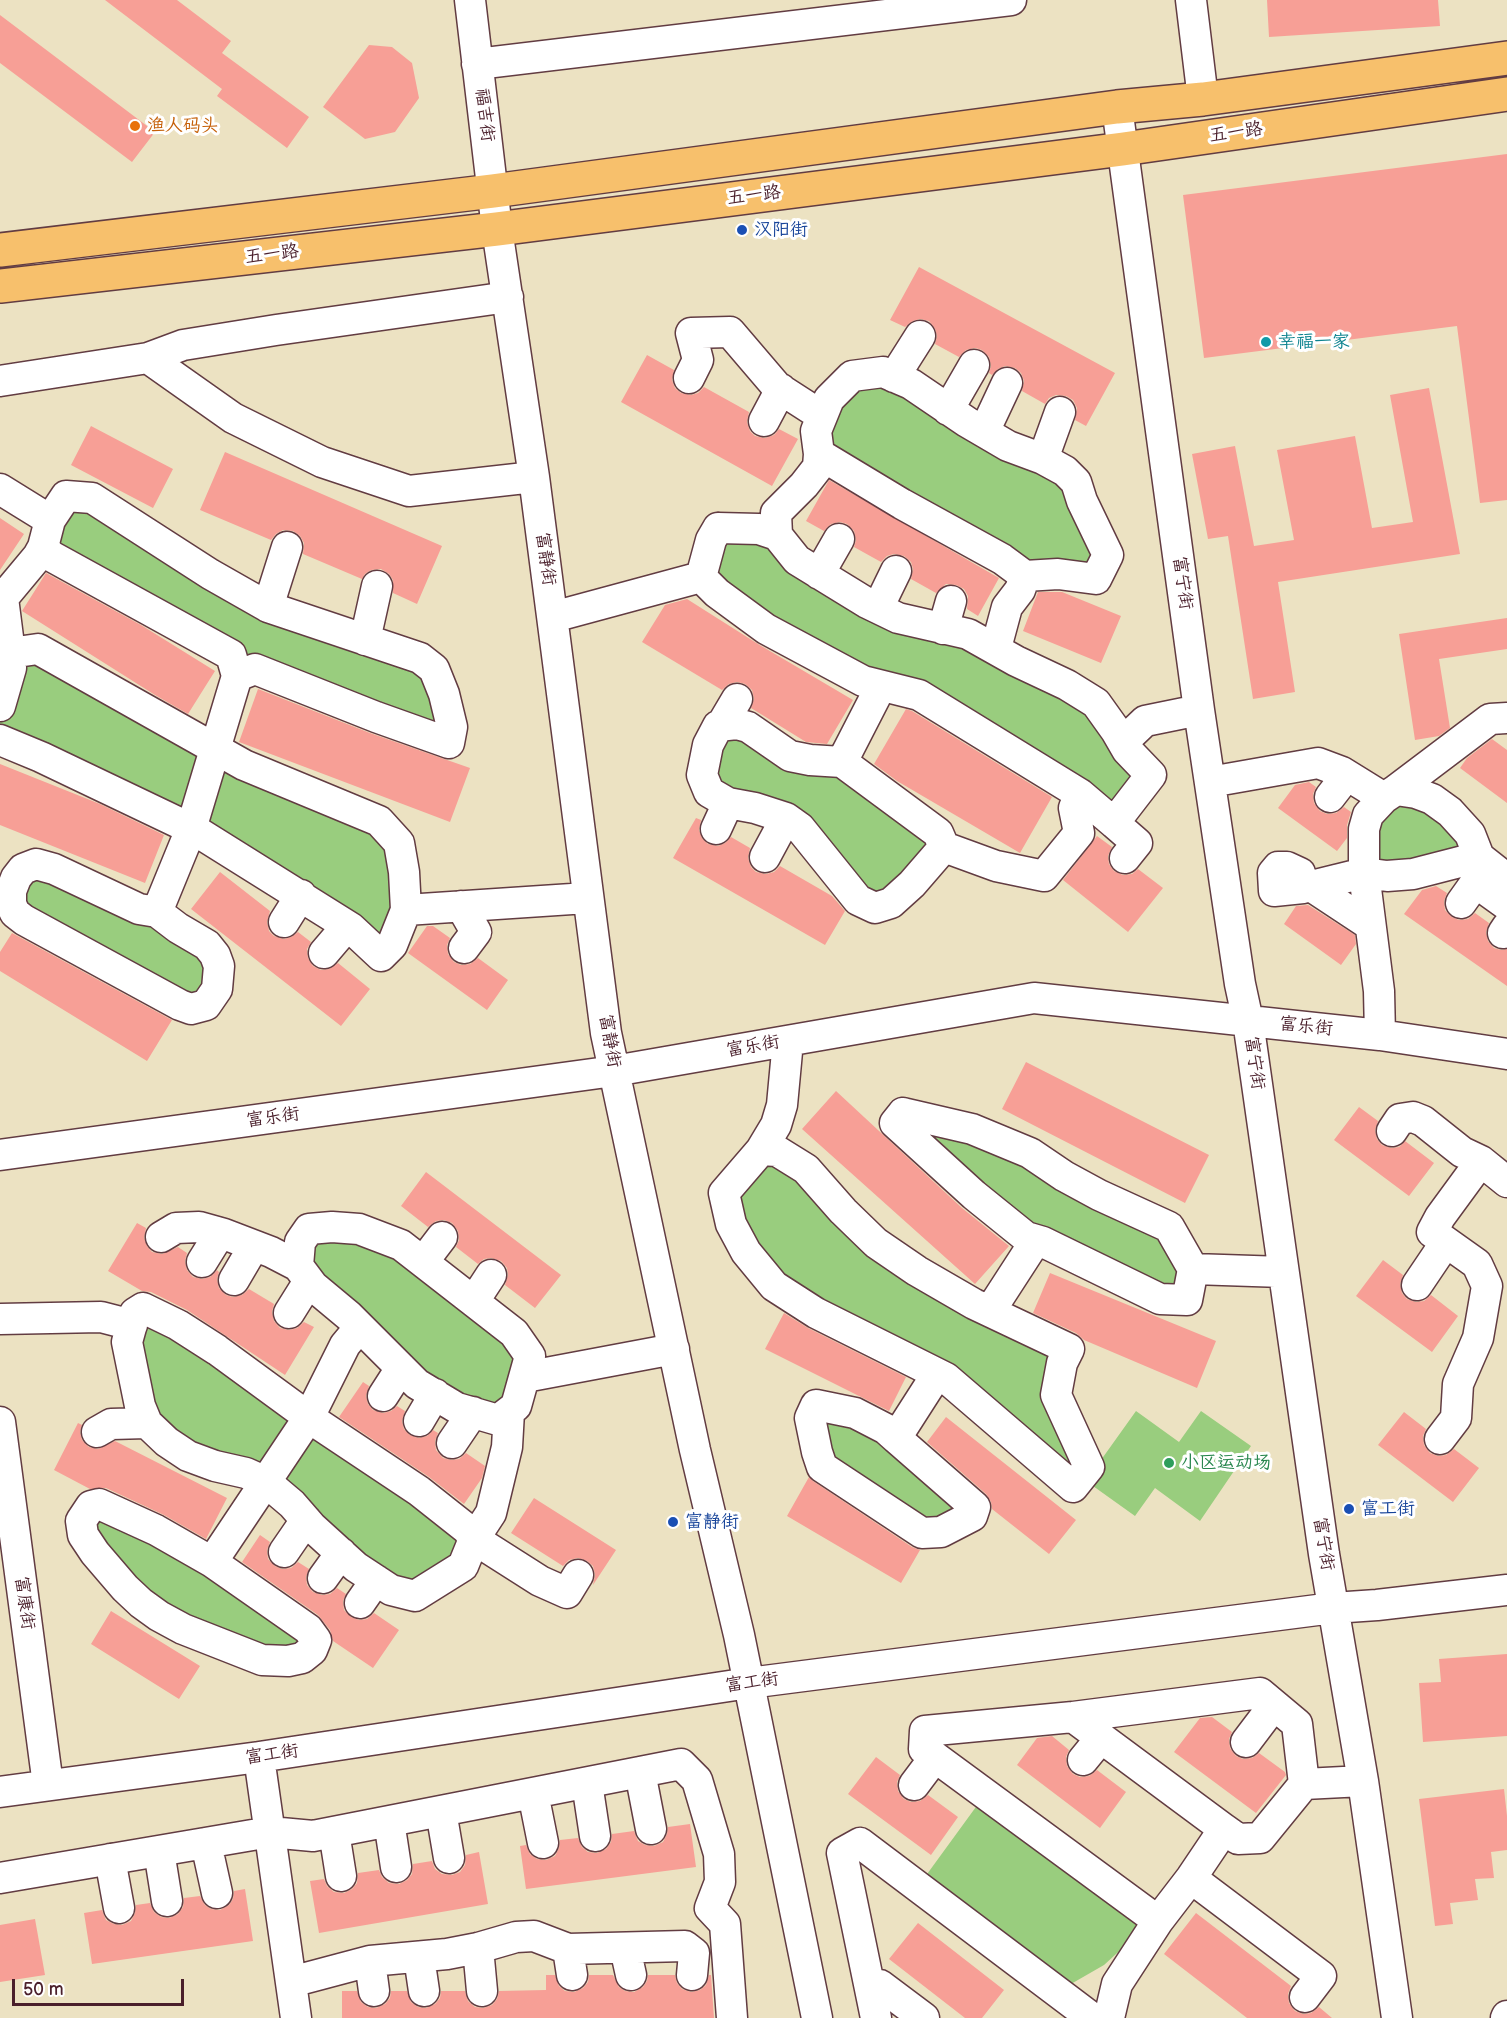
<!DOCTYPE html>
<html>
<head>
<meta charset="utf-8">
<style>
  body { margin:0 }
  #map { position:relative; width:1507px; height:2018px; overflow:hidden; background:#ece2c2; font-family:"Balsamiq Sans",sans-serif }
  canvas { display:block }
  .scale { position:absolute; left:12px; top:1979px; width:172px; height:27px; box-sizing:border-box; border:3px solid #4a1f2b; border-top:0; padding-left:8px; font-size:18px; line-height:21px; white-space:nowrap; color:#4a1f2b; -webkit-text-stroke:4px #fff; paint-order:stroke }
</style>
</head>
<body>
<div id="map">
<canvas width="1507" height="2018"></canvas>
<div class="scale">50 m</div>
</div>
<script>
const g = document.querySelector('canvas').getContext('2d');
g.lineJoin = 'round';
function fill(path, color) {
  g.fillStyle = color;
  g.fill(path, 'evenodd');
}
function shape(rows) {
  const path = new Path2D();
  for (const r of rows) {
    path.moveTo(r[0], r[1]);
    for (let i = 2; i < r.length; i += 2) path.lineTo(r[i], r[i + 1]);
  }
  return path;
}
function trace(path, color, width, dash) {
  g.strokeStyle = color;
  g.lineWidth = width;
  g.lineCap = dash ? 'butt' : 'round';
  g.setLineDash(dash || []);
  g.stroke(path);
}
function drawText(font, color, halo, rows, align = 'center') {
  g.font = font + ' "Balsamiq Sans","LXGW WenKai TC",sans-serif';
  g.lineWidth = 6;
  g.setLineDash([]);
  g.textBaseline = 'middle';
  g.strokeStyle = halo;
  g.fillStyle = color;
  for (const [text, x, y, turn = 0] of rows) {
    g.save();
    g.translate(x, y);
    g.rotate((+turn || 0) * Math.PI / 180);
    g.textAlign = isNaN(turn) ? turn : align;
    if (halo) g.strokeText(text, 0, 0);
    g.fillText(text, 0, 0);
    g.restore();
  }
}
fill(shape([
  [883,378,1050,467,1103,553,1092,573,1025,572,822,451,830,404],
  [68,500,211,578,417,660,447,737,256,665,52,552],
  [758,533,1065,689,1147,775,1114,818,772,626,706,562,715,542],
  [39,653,210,749,189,824,0,735,0,717,15,669],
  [719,730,840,765,936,835,875,904,836,867,712,791],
  [217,753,396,845,390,943,197,828],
  [1415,795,1476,856,1365,872,1370,815],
  [25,872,205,947,204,1003,26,919],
  [904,1115,971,1132,1166,1229,1185,1297,1045,1240],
  [765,1155,839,1213,1059,1349,1084,1468,1072,1481,779,1281,729,1194],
  [359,1231,526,1357,515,1404,456,1405,311,1281,302,1242],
  [136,1314,303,1418,265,1477,233,1465,151,1421],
  [818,1408,854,1415,973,1507,941,1531,824,1465],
  [1136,1411,1179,1442,1201,1411,1251,1446,1200,1521,1155,1488,1135,1516,1086,1481],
  [310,1421,465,1531,461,1566,392,1587,272,1481],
  [101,1508,306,1630,291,1657,172,1620,88,1526],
  [981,1800,1142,1918,1127,1944,1104,1965,1064,1988,922,1881]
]), '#99cd7e');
fill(shape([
  [105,0,177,0,231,41,222,53,309,117,287,148,217,96,222,89],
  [1267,0,1438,0,1440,26,1269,37],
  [0,15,155,132,132,162,0,63],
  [369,45,392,47,412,63,419,98,395,132,365,139,323,107],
  [1507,154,1507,500,1480,503,1457,326,1204,358,1183,195],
  [919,267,1115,373,1086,426,1075,420,1077,408,1073,400,1066,396,1056,395,1049,398,1045,404,1022,391,1024,381,1021,373,1015,368,1005,366,998,369,992,375,989,373,991,366,989,357,982,350,975,348,966,350,959,357,935,344,937,336,935,329,929,321,920,319,913,321,905,327,890,320],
  [647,355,674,370,672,380,675,388,681,393,691,395,698,393,704,387,749,412,747,422,750,431,755,436,765,438,774,435,779,429,798,439,772,486,621,402],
  [1429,388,1460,554,1278,582,1295,692,1253,699,1228,536,1208,539,1192,454,1235,446,1254,546,1294,540,1277,450,1355,436,1372,528,1413,522,1390,395],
  [91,426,173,469,153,508,71,465],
  [225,452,442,546,417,604,393,593,393,580,389,574,381,569,371,570,365,574,362,579,303,554,304,543,300,536,293,531,283,530,276,534,271,540,200,510],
  [829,480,999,578,978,616,967,609,968,596,964,589,956,585,946,584,936,593,911,579,913,569,911,562,904,556,894,554,887,556,881,562,854,547,856,540,854,531,847,524,840,522,831,524,824,531,806,521],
  [0,518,24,534,0,570],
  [46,573,141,625,215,671,188,714,155,695,22,611],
  [1038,592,1062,592,1121,616,1101,663,1023,631],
  [687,599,758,644,853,700,827,744,806,742,751,708,754,699,752,690,745,684,737,682,729,684,722,690,642,642,665,605],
  [1507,618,1507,649,1439,659,1450,728,1439,736,1415,740,1399,634],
  [258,689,370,733,470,768,450,822,239,742],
  [906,709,912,711,1052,797,1020,853,897,781,874,764],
  [1492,739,1507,750,1507,803,1460,768,1467,758],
  [0,764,100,804,164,835,145,883,0,825],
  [1309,782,1316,787,1313,794,1314,803,1320,811,1327,814,1336,813,1344,807,1351,812,1347,825,1347,838,1337,851,1278,808,1295,785],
  [696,818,701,820,699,830,702,838,708,844,718,846,725,843,731,837,750,848,748,858,751,867,756,872,766,874,774,872,780,866,832,896,845,911,825,945,673,858],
  [1097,836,1112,847,1108,856,1109,864,1114,871,1123,875,1132,874,1138,869,1163,888,1128,932,1063,880],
  [220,872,270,911,267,922,269,931,274,936,284,939,291,937,298,932,311,942,307,949,308,958,313,966,321,970,329,969,338,963,370,989,341,1026,191,909],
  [1436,886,1447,893,1444,901,1445,910,1452,917,1459,920,1468,919,1475,913,1489,923,1486,932,1488,941,1494,948,1501,950,1507,949,1507,986,1404,914,1422,890],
  [1308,905,1355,935,1356,944,1341,965,1284,924,1296,906],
  [427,926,433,926,450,938,447,945,448,954,454,962,461,965,470,964,478,958,508,980,487,1010,408,953],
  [12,933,172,1020,147,1061,0,971,0,952],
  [1026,1062,1209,1155,1185,1203,1002,1109],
  [836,1091,962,1208,1009,1246,975,1284,802,1129],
  [1359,1107,1378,1121,1375,1130,1377,1139,1382,1145,1391,1148,1399,1147,1405,1141,1434,1163,1409,1196,1334,1140],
  [426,1172,561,1275,535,1308,505,1285,508,1275,507,1268,501,1261,491,1258,484,1259,478,1264,456,1247,459,1240,458,1231,452,1223,444,1220,436,1221,428,1227,401,1206],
  [137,1223,146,1228,144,1238,147,1246,152,1252,162,1254,178,1247,187,1253,185,1261,187,1270,193,1277,202,1279,210,1277,217,1270,219,1272,217,1279,219,1288,226,1295,233,1297,242,1295,249,1289,274,1304,272,1312,274,1321,280,1328,289,1330,297,1328,304,1322,314,1327,285,1375,187,1310,151,1292,142,1291,108,1271],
  [1383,1260,1403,1275,1400,1284,1402,1293,1407,1299,1416,1302,1424,1301,1431,1295,1458,1316,1432,1352,1356,1296],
  [1050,1273,1216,1341,1197,1388,1084,1340,1076,1333,1033,1313],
  [784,1313,808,1328,906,1377,889,1411,765,1349],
  [363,1382,369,1386,366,1396,368,1404,373,1410,383,1413,391,1411,397,1406,405,1411,402,1421,404,1429,410,1435,419,1438,427,1436,433,1430,438,1433,435,1441,436,1450,443,1458,451,1460,459,1459,466,1453,485,1466,482,1478,464,1504,429,1477,339,1417],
  [1404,1412,1426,1429,1423,1436,1424,1445,1430,1453,1438,1456,1446,1455,1454,1449,1479,1468,1453,1502,1378,1445],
  [946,1417,1076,1520,1049,1554,992,1509,991,1502,986,1494,927,1442],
  [78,1423,82,1425,80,1432,82,1440,89,1447,98,1449,115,1441,227,1498,206,1539,164,1515,106,1488,90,1489,54,1470],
  [809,1477,813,1481,912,1547,920,1550,901,1583,787,1516],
  [534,1498,616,1550,593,1585,595,1575,593,1566,587,1561,578,1558,569,1560,563,1566,511,1533],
  [260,1535,270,1542,267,1550,268,1559,275,1566,282,1569,291,1568,298,1562,309,1569,306,1577,307,1585,313,1592,322,1595,330,1594,337,1588,346,1594,343,1601,344,1610,351,1617,359,1620,367,1619,374,1613,399,1630,373,1668,333,1641,330,1630,318,1615,242,1562],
  [111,1611,200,1666,179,1699,91,1644],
  [1507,1654,1507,1736,1423,1742,1419,1683,1441,1682,1439,1659],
  [1212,1717,1232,1732,1229,1739,1230,1748,1236,1756,1243,1759,1252,1758,1259,1753,1285,1772,1286,1775,1256,1813,1174,1752,1200,1718],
  [1052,1736,1069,1750,1066,1757,1067,1766,1073,1774,1080,1777,1089,1776,1097,1770,1126,1792,1100,1828,1017,1765,1037,1738],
  [876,1757,900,1775,897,1782,898,1791,904,1799,911,1802,920,1801,928,1795,958,1817,931,1855,848,1794],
  [1504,1789,1507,1816,1507,1850,1491,1852,1494,1878,1475,1879,1478,1900,1450,1903,1453,1924,1435,1926,1419,1799],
  [690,1824,696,1867,526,1889,520,1846,526,1845,530,1854,537,1859,546,1860,555,1856,559,1848,560,1840,578,1838,582,1847,588,1852,597,1853,606,1849,611,1842,612,1834,634,1831,638,1841,645,1845,654,1846,663,1842,667,1834,668,1827],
  [479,1852,488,1904,319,1933,310,1881,324,1879,327,1886,334,1892,344,1893,352,1889,357,1883,358,1873,379,1870,382,1877,389,1883,399,1884,407,1880,412,1874,413,1864,432,1861,435,1869,442,1874,452,1875,460,1872,465,1865,466,1855],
  [245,1889,253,1941,92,1964,84,1913,102,1910,106,1920,114,1924,122,1925,131,1921,135,1913,136,1905,150,1903,154,1912,161,1917,169,1918,178,1914,183,1907,184,1898,200,1896,205,1905,211,1909,220,1910,229,1905,233,1899,234,1891],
  [1196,1913,1291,1986,1288,1994,1289,2003,1295,2011,1303,2014,1311,2013,1319,2007,1332,2018,1247,2018,1164,1954],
  [35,1919,45,1975,0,1982,0,1925],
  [918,1923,1004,1990,982,2018,965,2018,889,1959],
  [546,1975,555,1975,559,1986,565,1991,574,1992,583,1988,588,1982,589,1975,613,1975,619,1987,625,1991,634,1992,643,1987,647,1981,648,1975,675,1975,677,1983,682,1989,691,1992,700,1990,706,1985,709,1975,711,1975,714,2018,342,2018,342,1991,357,1991,361,2002,368,2007,376,2008,385,2004,390,1998,391,1991,407,1991,411,2002,418,2007,426,2008,435,2004,440,1998,441,1991,465,1991,468,2001,475,2007,483,2008,492,2005,497,1999,499,1991,546,1990]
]), '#f79f96');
const minor = shape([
  [470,0,497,229,534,477,606,1033,695,1450,739,1635,817,2018],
  [1191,0,1203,99],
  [477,64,1011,0],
  [1117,107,1199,710,1240,984,1248,1021,1324,1554,1363,1781,1397,2018],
  [508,297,276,330,183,345,148,358,233,418,322,462,409,491,534,477],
  [894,377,920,336],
  [689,378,698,360,691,333,730,332,777,387,822,416],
  [0,381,148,358],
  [948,410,974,365],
  [764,421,781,389],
  [984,432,1007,383],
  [1043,459,1060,412],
  [0,489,50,520],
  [718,528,759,529,777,535,797,560,867,603,898,618,968,634,1016,661,1067,685,1096,703,1116,731,1127,750,1151,775,1114,823,1080,794,919,695,863,681,766,629,717,593,701,577,711,540,718,528],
  [777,535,776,513,804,485,818,467,819,454,816,431,829,399,852,376,883,372,911,384,967,422,1008,446,1043,459,1065,471,1076,482,1082,501,1108,555,1096,579,1058,574,1025,576,1002,559,902,504,819,454],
  [819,574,839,539],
  [268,607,287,547],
  [878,608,896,571],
  [553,617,701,577],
  [943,629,951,601],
  [365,640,377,586],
  [996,648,1007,607,1020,590,1025,576],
  [0,655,10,653,3,598,38,556,43,547],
  [0,706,11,668,10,653,38,649,244,765,379,821,399,843,404,872,406,910,392,945,381,956,351,928,196,831,41,757,0,740],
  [1507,718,1490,719,1396,790,1416,793,1432,799,1450,812,1470,834,1479,857,1503,876,1507,876],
  [737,724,748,727,790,756,810,760,842,762,938,833,944,847,912,884,891,903,875,908,858,900,800,828,786,818,755,808,728,803,709,792,702,775,708,745,718,726,737,724],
  [721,726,737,699],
  [1123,742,1145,721,1199,710],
  [842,762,881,686],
  [1210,782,1318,763,1342,772,1384,798],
  [1330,797,1347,775],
  [1114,823,1137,843,1125,858],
  [716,829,728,803],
  [944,847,996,866,1044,876,1079,833,1074,808,1080,794],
  [765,857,786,818],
  [36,864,54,869,139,909,157,912,178,928,207,945,215,955,219,966,217,989,206,1005,191,1009,180,1005,24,920,15,913,11,904,11,891,16,878,23,869,36,864],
  [1475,882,1507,905],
  [1311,886,1370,925],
  [1303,888,1300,873,1287,867,1278,867,1273,873,1274,891,1303,888,1364,873,1387,876,1413,874,1479,857],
  [1461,903,1488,865],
  [461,906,476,932,464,948],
  [406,910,587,898],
  [157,912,191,829,237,676,231,655,51,556,43,547,50,520,66,496,92,498,210,574,268,607,420,658,434,669,444,694,452,727,449,743,376,717,255,669,237,676],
  [284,922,301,895],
  [1503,933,1507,927],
  [324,953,347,926],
  [1380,1035,1379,991,1364,873,1364,829,1368,815,1384,798,1396,790],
  [903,1113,972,1129,1030,1153,1064,1176,1099,1195,1169,1227,1193,1269,1187,1300,1160,1299,1043,1242,1026,1237,974,1195,895,1123,903,1113],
  [1392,1131,1400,1119,1413,1117,1423,1121,1462,1152,1481,1161,1507,1182],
  [761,1150,777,1151,806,1169,843,1211,876,1243,917,1271,974,1304,1069,1349,1062,1363,1056,1395,1089,1467,1073,1487,946,1378,816,1313,774,1286,746,1252,731,1224,724,1193,761,1150,776,1125,782,1105,788,1041],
  [0,1155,614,1071,1034,998,1380,1035,1507,1054],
  [332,1227,359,1229,401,1245,514,1333,530,1356,516,1406,498,1420,457,1408,417,1384,349,1316,313,1286,298,1266,300,1242,309,1229,332,1227],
  [161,1237,176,1228,199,1227,224,1234,271,1252,298,1266],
  [202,1262,220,1233],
  [423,1262,442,1237],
  [1193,1269,1283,1272],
  [234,1280,254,1246],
  [1417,1285,1446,1242],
  [474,1301,491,1275],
  [143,1308,178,1325,217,1350,314,1421,419,1491,467,1529,474,1539,463,1566,415,1596,391,1590,356,1567,312,1527,292,1504,266,1482,246,1473,215,1466,188,1456,167,1442,147,1423,140,1406,127,1342,135,1313,143,1308],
  [990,1311,1036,1240],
  [289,1313,309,1281],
  [0,1319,101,1317,132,1325],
  [525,1377,674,1349],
  [383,1396,401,1368],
  [509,1412,507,1447,491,1513,474,1539,540,1581,567,1593,578,1575],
  [419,1421,435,1394],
  [0,1422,48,1785],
  [97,1432,111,1424,147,1423],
  [896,1438,975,1507,972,1516,941,1532,922,1533,822,1467,817,1452,810,1418,816,1405,855,1413,886,1429,896,1438,937,1374],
  [1440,1439,1456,1418,1458,1384,1478,1338,1487,1286,1477,1264,1432,1232,1440,1217,1481,1161],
  [452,1443,473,1412],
  [284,1552,306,1520],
  [212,1562,308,1629,316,1640,312,1650,302,1658,288,1661,262,1660,183,1629,159,1616,141,1603,125,1588,95,1553,83,1535,81,1521,91,1506,99,1504,156,1530,212,1562,309,1417,345,1345,360,1327],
  [323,1578,341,1553],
  [360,1603,376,1580],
  [1073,1717,1224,1829],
  [1246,1742,1274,1705],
  [259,1757,296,2018],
  [1083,1760,1101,1738],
  [640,1772,651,1829],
  [587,1783,595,1836],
  [914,1785,935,1757],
  [0,1792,259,1757,749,1683,1333,1608,1377,1605,1507,1590],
  [533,1793,543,1843],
  [441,1811,449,1858],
  [389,1821,396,1867],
  [334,1832,341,1876],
  [206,1843,217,1893],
  [159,1851,167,1901],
  [110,1859,119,1908],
  [0,1878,270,1832,313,1836,681,1764,697,1780,719,1854,720,1882,710,1908,725,1924,732,2018],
  [1191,1878,1321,1976,1305,1997],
  [1158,1921,924,1749,925,1731,1073,1717,1260,1693,1297,1724,1304,1784],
  [478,1948,482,1991],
  [625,1948,631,1975],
  [568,1949,572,1975],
  [419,1957,424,1991],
  [370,1961,374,1991],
  [291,1982,370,1961,447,1954,478,1948,516,1937,534,1936,568,1949,685,1946,694,1953,692,1975],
  [870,1987,880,1985,924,2018],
  [876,2018,842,1853,860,1843,1092,2018],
  [1109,2018,1117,1984,1158,1921,1191,1878,1224,1829,1238,1839,1260,1838,1304,1784,1363,1781],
  [1506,2018,1507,2016]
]);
const major = shape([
  [0,250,493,191,1117,107,1203,99,1507,58],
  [0,286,497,229,1123,149,1507,94]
]);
trace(minor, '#623c42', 33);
trace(major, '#623c42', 36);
trace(minor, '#fff', 30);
trace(major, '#f7c06c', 33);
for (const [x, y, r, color] of [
  [135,126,6,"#e8710a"],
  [742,230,6,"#1a4fb4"],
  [1266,342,6,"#0f9aa8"],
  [1169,1463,6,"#2e9e5b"],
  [1349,1509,6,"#1a4fb4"],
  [673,1522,6,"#1a4fb4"]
]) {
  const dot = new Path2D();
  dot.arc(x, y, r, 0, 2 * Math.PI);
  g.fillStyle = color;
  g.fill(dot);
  trace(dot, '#fff', 2);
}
drawText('18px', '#4a1f2b', '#fff', [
  ["福吉街",484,115,83],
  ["五一路",1236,133,-8],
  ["五一路",754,196,-7],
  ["五一路",272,255,-7],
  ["富静街",545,559,82],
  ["富宁街",1182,583,82],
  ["富乐街",1306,1027,6],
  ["富静街",609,1041,80],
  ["富乐街",753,1047,-10],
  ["富宁街",1254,1063,82],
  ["富乐街",273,1118,-8],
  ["富宁街",1323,1544,81],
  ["富康街",24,1603,82],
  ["富工街",752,1683,-8],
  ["富工街",272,1755,-8]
]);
drawText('18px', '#c56008', '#fff', [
  ["渔人码头",147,126]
], 'left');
drawText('18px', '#164399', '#fff', [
  ["汉阳街",754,230],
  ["富工街",1361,1509],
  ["富静街",685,1522]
], 'left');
drawText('18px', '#0d838f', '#fff', [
  ["幸福一家",1278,342]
], 'left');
drawText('18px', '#27864d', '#fff', [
  ["小区运动场",1181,1463]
], 'left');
</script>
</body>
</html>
